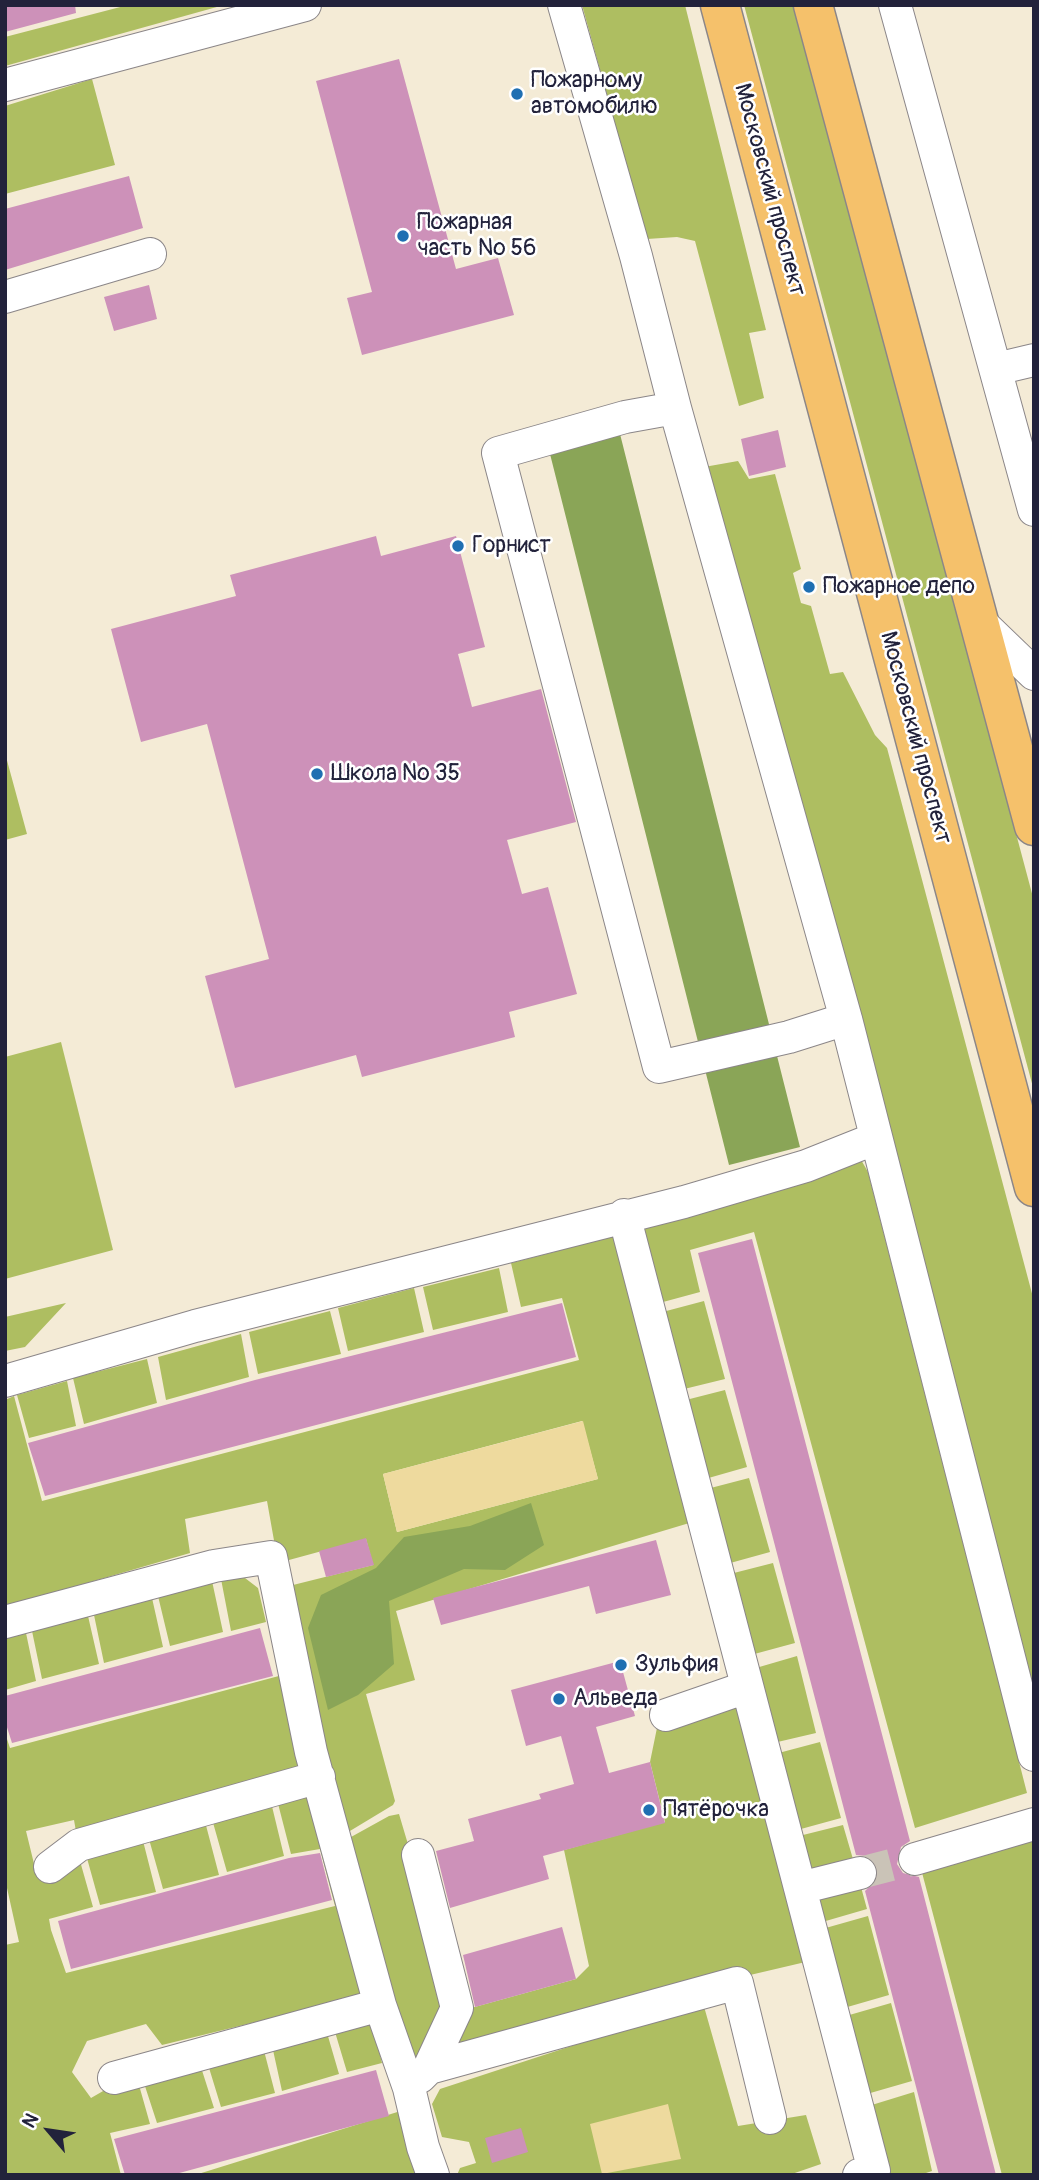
<!DOCTYPE html>
<html>
<head>
<meta charset="utf-8">
<style>
  body { margin:0 }
  #map { position:relative; width:1039px; height:2180px; overflow:hidden; background:#f4ebd6; font-family:Pangolin,sans-serif }
  canvas { display:block }
  .frame { position:absolute; inset:0; border:7px solid #22223b; pointer-events:none }
  .north { position:absolute; left:14px; top:2096px; width:70px; height:70px; -webkit-text-stroke:5px #fff; paint-order:stroke; rotate:299deg; font-size:19px; font-weight:700; line-height:28px; text-align:center; color:#22223b }
  .north::after { content:''; display:block; margin:auto; width:24px; height:32px; background:#22223b; clip-path:polygon(50% 0,100% 100%,50% 72%,0 100%) }
</style>
</head>
<body>
<div id="map">
<canvas width="1039" height="2180"></canvas>
<div class="frame"></div>
<div class="north">N</div>
</div>
<script>
const g = document.querySelector('canvas').getContext('2d');
g.lineJoin = 'round';
function fill(path, color) {
  g.fillStyle = color;
  g.fill(path, 'evenodd');
}
function shape(rows) {
  const path = new Path2D();
  for (const r of rows) {
    path.moveTo(r[0], r[1]);
    for (let i = 2; i < r.length; i += 2) path.lineTo(r[i], r[i + 1]);
  }
  return path;
}
function trace(path, color, width, dash) {
  g.strokeStyle = color;
  g.lineWidth = width;
  g.lineCap = dash ? 'butt' : 'round';
  g.setLineDash(dash || []);
  g.stroke(path);
}
function drawText(font, color, halo, rows, align = 'center') {
  g.font = font + ' Pangolin,sans-serif';
  g.lineWidth = 5;
  g.setLineDash([]);
  g.textBaseline = 'middle';
  g.strokeStyle = halo;
  g.fillStyle = color;
  for (const [text, x, y, turn = 0] of rows) {
    g.save();
    g.translate(x, y);
    g.rotate((+turn || 0) * Math.PI / 180);
    g.textAlign = isNaN(turn) ? turn : align;
    if (halo) g.strokeText(text, 0, 0);
    g.fillText(text, 0, 0);
    g.restore();
  }
}
fill(shape([
  [128,5,224,5,5,66,5,37],
  [582,5,685,5,766,330,749,333,764,398,739,406,695,241,677,237,647,239],
  [744,5,795,5,1034,901,1034,1091],
  [92,79,115,165,5,194,5,106],
  [738,461,749,479,775,474,801,569,793,573,801,603,811,606,830,674,843,672,875,735,887,748,1034,1301,1034,1693,704,467],
  [5,753,27,834,5,840],
  [61,1042,113,1250,5,1279,5,1057],
  [856,1151,868,1172,1027,1793,915,1828,754,1232,690,1250,700,1292,652,1305,629,1219],
  [623,1221,696,1521,396,1611,415,1680,366,1694,395,1801,393,1805,340,1837,281,1588,373,1565,366,1539,278,1563,267,1501,185,1519,190,1553,5,1607,5,1400,14,1396,42,1501,579,1360,562,1298,521,1307,511,1263,554,1252,554,1239],
  [582,1421,598,1479,397,1532,383,1474],
  [499,1268,508,1312,433,1330,423,1287],
  [414,1288,424,1332,348,1351,338,1308],
  [704,1301,725,1379,676,1391,655,1314],
  [66,1303,25,1347,5,1351,5,1317],
  [330,1311,341,1354,258,1374,249,1332],
  [241,1334,249,1377,166,1400,158,1357],
  [147,1359,157,1403,84,1424,73,1378],
  [67,1381,76,1426,29,1438,17,1395],
  [725,1390,747,1467,698,1481,678,1402],
  [749,1478,770,1552,723,1565,703,1490],
  [773,1563,795,1643,747,1656,726,1575],
  [245,1578,258,1588,266,1622,231,1631,221,1579],
  [212,1581,223,1632,170,1646,158,1596],
  [152,1598,163,1647,104,1663,94,1615],
  [88,1616,99,1664,42,1679,32,1631],
  [26,1633,36,1681,5,1690,5,1639],
  [797,1656,816,1733,769,1744,749,1670],
  [290,1673,314,1774,78,1843,74,1820,26,1831,37,1876,80,1861,93,1907,49,1919,51,1930,66,1973,335,1906,320,1849,291,1854,275,1792,317,1781,374,1993,162,2045,146,2024,87,2041,72,2072,91,2098,117,2083,137,2078,150,2124,110,2133,121,2175,5,2175,5,1945,19,1942,5,1879,5,1733,10,1748],
  [743,1694,814,1960,733,1979,441,2061,471,2008,576,1979,589,1966,564,1850,665,1822,650,1762,658,1723],
  [820,1742,841,1818,790,1832,771,1755],
  [269,1794,284,1856,227,1872,210,1812],
  [203,1814,219,1875,163,1889,147,1832],
  [399,1814,454,1999,410,2081,342,1842,389,1816],
  [843,1825,855,1866,809,1880,791,1838],
  [141,1833,156,1892,100,1905,85,1851],
  [1034,1840,1034,2175,1002,2175,920,1865],
  [858,1876,867,1909,812,1925,807,1890],
  [868,1916,889,1995,837,2010,815,1931],
  [703,2003,738,2126,806,2115,821,2164,789,2175,457,2175,460,2168,476,2163,469,2142,442,2137,432,2104,440,2089],
  [891,2003,912,2081,860,2096,839,2018],
  [372,2021,382,2063,347,2072,332,2022],
  [325,2026,339,2074,282,2091,271,2041],
  [262,2043,275,2093,221,2107,206,2058],
  [199,2061,214,2108,157,2123,142,2077],
  [914,2092,932,2171,920,2175,884,2175,862,2108],
  [407,2109,426,2175,195,2175]
]), '#aebe61');
fill(shape([
  [619,430,800,1147,729,1165,549,450],
  [531,1503,544,1545,505,1570,464,1569,389,1601,394,1664,358,1695,328,1710,308,1628,321,1595,376,1568,404,1537,470,1526]
]), '#8aa557');
fill(shape([
  [583,1421,598,1479,397,1532,383,1474],
  [668,2104,681,2159,602,2174,590,2124]
]), '#eeda9e');
fill(shape([
  [5,5,75,5,76,13,5,32],
  [399,59,456,269,498,258,514,315,362,355,347,298,372,292,316,81],
  [129,176,143,228,5,270,5,209],
  [149,285,157,319,114,331,104,297],
  [778,430,786,467,749,476,741,439],
  [376,536,381,556,456,536,485,647,458,654,472,707,541,689,576,822,507,840,522,894,548,887,577,994,509,1012,515,1037,362,1077,356,1055,235,1088,205,976,269,959,207,724,141,742,111,629,236,596,230,575],
  [752,1239,910,1841,901,1847,897,1864,903,1873,919,1877,996,2175,939,2175,865,1891,877,1879,878,1868,866,1856,856,1855,709,1294,698,1253],
  [562,1303,576,1357,45,1496,28,1443,255,1380],
  [366,1538,374,1565,326,1577,319,1551],
  [656,1540,671,1595,596,1614,589,1586,441,1625,433,1598],
  [260,1628,273,1676,12,1743,5,1721,5,1696],
  [620,1661,635,1716,596,1727,609,1773,650,1762,665,1823,543,1856,549,1879,450,1908,436,1851,474,1841,468,1819,541,1799,539,1794,574,1784,561,1736,526,1746,511,1690],
  [320,1853,332,1900,71,1969,58,1921,289,1858],
  [562,1927,576,1979,475,2007,463,1955],
  [376,2070,389,2116,172,2175,125,2175,114,2139],
  [521,2128,528,2152,492,2163,485,2138]
]), '#cd91b9');
trace(shape([
  [860,1873,915,1859]
]), '#cac3b7', 32, [32, 16]);
const minor = shape([
  [564,5,636,256,675,408,846,1019,1034,1755],
  [895,5,1034,510],
  [5,85,305,5],
  [5,297,150,254],
  [996,369,1034,360],
  [675,408,625,417,498,453,659,1067,789,1037,846,1019],
  [978,620,1034,674],
  [624,1215,874,2171,859,2175],
  [5,1381,195,1326,684,1202,806,1166,874,1139],
  [5,1622,214,1566,271,1557,311,1752,380,2005,409,2088,423,2147,433,2175],
  [666,1715,747,1687],
  [418,1855,457,2008,429,2068,420,2077],
  [915,1859,1034,1824],
  [50,1867,79,1845,319,1777],
  [800,1888,860,1873],
  [429,2068,737,1983,770,2118],
  [114,2078,380,2005]
]);
const major = shape([
  [720,5,1034,1187],
  [813,5,1034,826]
]);
trace(minor, '#8b8688', 34);
trace(major, '#8b8688', 41);
trace(minor, '#fff', 32);
trace(major, '#f5c16b', 38);
for (const [x, y, r, color] of [
  [517,94,7,"#1f6fb2"],
  [403,236,7,"#1f6fb2"],
  [458,546,7,"#1f6fb2"],
  [809,587,7,"#1f6fb2"],
  [317,774,7,"#1f6fb2"],
  [621,1665,7,"#1f6fb2"],
  [559,1699,7,"#1f6fb2"],
  [649,1810,7,"#1f6fb2"]
]) {
  const dot = new Path2D();
  dot.arc(x, y, r, 0, 2 * Math.PI);
  g.fillStyle = color;
  g.fill(dot);
  trace(dot, '#fff', 2.5);
}
drawText('23px', '#22223b', '#fff', [
  ["Пожарному",531,81],
  ["автомобилю",531,107],
  ["Пожарная",417,223],
  ["часть № 56",417,249],
  ["Горнист",472,546],
  ["Пожарное депо",823,587],
  ["Школа № 35",331,774],
  ["Зульфия",635,1665],
  ["Альведа",573,1699],
  ["Пятёрочка",663,1810]
], 'left');
drawText('23px', '#22223b', '#fff', [
  ["Московский проспект",769,190,75],
  ["Московский проспект",915,738,75]
]);
</script>
</body>
</html>
